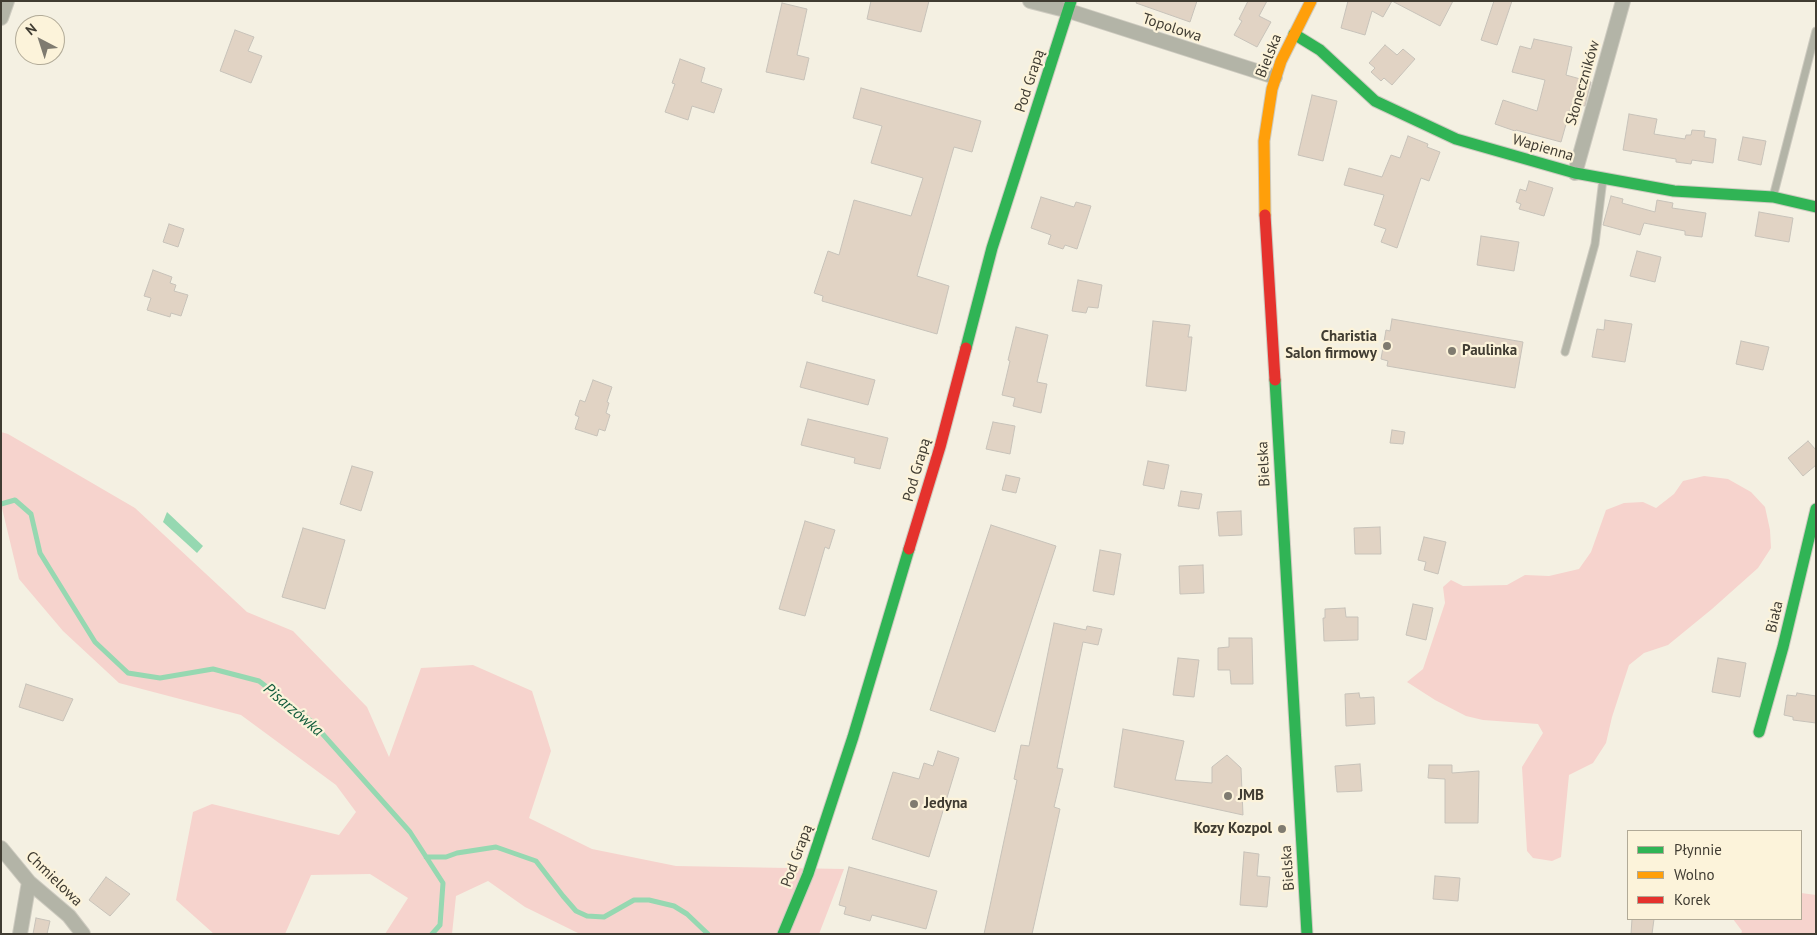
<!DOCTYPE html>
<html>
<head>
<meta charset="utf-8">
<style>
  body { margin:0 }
  #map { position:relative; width:1817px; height:935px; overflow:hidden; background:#f4f0e2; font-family:"PT Sans",sans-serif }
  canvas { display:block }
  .frame { position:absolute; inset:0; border:2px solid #403c32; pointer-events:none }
  .legend { position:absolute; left:1627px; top:830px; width:175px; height:90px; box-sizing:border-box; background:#fcf3da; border:1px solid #b1aa97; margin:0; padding:6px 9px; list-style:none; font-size:15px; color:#403c32 }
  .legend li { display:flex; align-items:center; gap:10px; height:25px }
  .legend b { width:25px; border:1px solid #b1aa97 }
  .north { position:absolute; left:15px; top:15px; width:50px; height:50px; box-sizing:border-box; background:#fcf3da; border:1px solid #b1aa97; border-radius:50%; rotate:320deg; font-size:14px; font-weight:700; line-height:20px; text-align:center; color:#403c32 }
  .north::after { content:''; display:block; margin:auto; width:18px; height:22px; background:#7f7b70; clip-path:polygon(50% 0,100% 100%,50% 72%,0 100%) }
</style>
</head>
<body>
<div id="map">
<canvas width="1817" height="935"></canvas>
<div class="frame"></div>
<ul class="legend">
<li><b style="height:6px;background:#30b455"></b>Płynnie</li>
<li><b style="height:6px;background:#ff9f0a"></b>Wolno</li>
<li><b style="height:6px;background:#e5322d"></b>Korek</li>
</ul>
<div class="north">N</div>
</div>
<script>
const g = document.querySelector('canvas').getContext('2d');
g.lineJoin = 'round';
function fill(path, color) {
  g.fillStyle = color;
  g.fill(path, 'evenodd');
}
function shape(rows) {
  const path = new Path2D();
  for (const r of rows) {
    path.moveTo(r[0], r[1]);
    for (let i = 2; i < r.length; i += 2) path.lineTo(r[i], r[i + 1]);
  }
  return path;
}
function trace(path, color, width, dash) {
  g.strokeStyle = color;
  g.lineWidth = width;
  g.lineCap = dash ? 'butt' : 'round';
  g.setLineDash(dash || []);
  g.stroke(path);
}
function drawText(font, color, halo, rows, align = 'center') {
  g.font = font + ' "PT Sans",sans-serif';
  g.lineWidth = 4.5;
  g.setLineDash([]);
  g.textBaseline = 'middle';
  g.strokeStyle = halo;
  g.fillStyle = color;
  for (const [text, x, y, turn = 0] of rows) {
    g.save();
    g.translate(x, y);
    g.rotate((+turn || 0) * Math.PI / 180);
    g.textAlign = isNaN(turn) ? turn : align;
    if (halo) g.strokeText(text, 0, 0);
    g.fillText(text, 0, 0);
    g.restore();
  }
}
fill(shape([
  [1,432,8,434,135,508,247,612,293,631,367,707,389,757,421,668,473,665,532,691,551,751,529,818,592,849,676,866,844,869,819,934,580,934,525,907,488,881,456,896,452,934,385,934,408,898,370,874,311,875,285,934,214,934,176,900,193,812,212,804,339,835,356,812,336,785,241,715,119,683,63,631,19,579,1,504],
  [1704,476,1728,479,1751,492,1765,507,1770,530,1771,548,1758,568,1712,609,1668,645,1644,653,1629,665,1612,717,1606,743,1593,763,1569,775,1561,857,1552,861,1533,858,1527,851,1522,767,1543,733,1538,724,1483,720,1466,716,1435,700,1407,682,1423,669,1445,603,1443,587,1451,580,1463,586,1507,585,1525,575,1549,576,1579,569,1591,552,1606,510,1624,503,1643,502,1656,508,1674,494,1683,481],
  [1801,893,1816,895,1816,934,1741,934,1742,931,1733,919,1801,919]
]), '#f6d3cd');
fill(shape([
  [167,512,203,546,197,553,163,522]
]), '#96d8b1');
trace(shape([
  [1,504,15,500,31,514,40,553,95,642,128,673,160,678,213,669,259,681,311,721,410,832,443,883,440,925,432,934],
  [426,857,446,857,457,853,496,847,536,861,563,896,576,911,587,916,604,917,634,900,649,900,674,906,687,914,708,934]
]), '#96d8b1', 5);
const building = shape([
  [871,1,929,1,921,32,867,19,871,1],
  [1137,1,1197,1,1190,22,1136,3,1137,1],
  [1248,1,1267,1,1259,16,1271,22,1257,47,1234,35,1242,21,1239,19,1248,1],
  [1348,1,1453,1,1440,26,1392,1,1383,17,1372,11,1365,35,1341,28,1348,1],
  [1494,1,1512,1,1497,45,1481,40,1494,1],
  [782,3,807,9,797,55,809,58,804,80,766,72,782,3],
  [235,30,254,37,248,51,262,56,251,83,220,71,235,30],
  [1534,39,1572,47,1566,75,1591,82,1585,106,1572,103,1561,142,1516,130,1515,131,1495,124,1503,100,1537,111,1545,80,1512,72,1520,46,1531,49,1534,39],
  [1385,45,1397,55,1403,49,1415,59,1392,85,1384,78,1381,81,1371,72,1375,68,1369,63,1385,45],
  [680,59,705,68,701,82,722,89,714,113,692,106,688,120,665,112,675,84,672,83,680,59],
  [861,88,981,121,972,152,954,147,917,276,949,286,937,334,822,301,823,296,814,293,828,251,839,255,854,200,911,216,923,178,871,163,882,126,853,118,861,88],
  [1312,95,1337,101,1323,161,1298,155,1312,95],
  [1629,114,1657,119,1654,134,1685,139,1686,135,1691,135,1692,130,1705,131,1704,137,1716,139,1713,163,1692,160,1691,164,1676,162,1676,159,1623,150,1629,114],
  [1408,136,1428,144,1427,147,1440,152,1429,181,1421,178,1397,248,1381,242,1386,229,1374,225,1384,195,1344,185,1349,168,1382,177,1391,155,1400,158,1408,136],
  [1743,137,1766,141,1761,165,1738,160,1743,137],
  [1529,181,1553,188,1544,216,1519,209,1521,204,1516,202,1520,189,1526,191,1529,181],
  [1611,196,1623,199,1622,203,1655,212,1657,200,1673,203,1672,208,1706,213,1702,237,1685,235,1685,231,1644,223,1640,235,1603,225,1611,196],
  [1041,197,1074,207,1076,202,1091,206,1077,249,1065,245,1063,249,1048,244,1051,235,1031,228,1041,197],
  [1759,212,1793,218,1789,242,1755,236,1759,212],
  [169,224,184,229,178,247,163,242,169,224],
  [1481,236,1519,242,1514,271,1477,265,1481,236],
  [1637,251,1661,257,1655,282,1630,276,1637,251],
  [153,270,172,277,170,283,176,285,174,291,188,295,181,316,171,313,170,317,147,310,151,298,144,296,153,270],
  [1078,280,1102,285,1098,308,1088,307,1086,313,1072,311,1078,280],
  [1392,319,1523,342,1515,388,1387,366,1388,361,1381,359,1386,330,1390,331,1392,319],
  [1605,320,1632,324,1625,362,1592,357,1597,329,1604,330,1605,320],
  [1153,321,1190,325,1188,337,1192,337,1186,391,1146,386,1153,321],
  [1016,327,1048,335,1037,382,1047,384,1041,413,1013,406,1015,398,1002,395,1010,361,1008,360,1016,327],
  [1741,341,1769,347,1763,370,1736,364,1741,341],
  [807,362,875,380,868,405,800,387,807,362],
  [593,380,612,387,607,402,609,403,606,413,610,415,605,431,599,429,597,436,575,429,579,417,575,415,580,400,585,402,593,380],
  [808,419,888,438,880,469,854,463,855,458,801,445,808,419],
  [993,422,1015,426,1010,454,986,449,993,422],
  [1392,430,1405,432,1403,444,1390,443,1392,430],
  [1808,441,1816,450,1816,465,1803,476,1788,458,1808,441],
  [1148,461,1169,465,1164,489,1143,485,1148,461],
  [352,466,373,472,361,511,340,504,352,466],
  [1006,475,1020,478,1016,493,1002,490,1006,475],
  [1181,491,1202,494,1199,509,1178,506,1181,491],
  [1241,511,1242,535,1219,536,1217,512,1241,511],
  [805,521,835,530,829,549,825,547,805,616,779,609,805,521],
  [991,525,1056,546,995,732,930,710,991,525],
  [1380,527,1381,554,1355,554,1354,528,1380,527],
  [303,528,345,540,325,609,282,597,303,528],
  [1424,537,1446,542,1438,574,1424,570,1426,562,1418,560,1424,537],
  [1100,550,1121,554,1114,595,1093,591,1100,550],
  [1203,565,1204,593,1180,594,1179,566,1203,565],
  [1413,604,1433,608,1426,640,1406,635,1413,604],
  [1345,608,1346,617,1358,617,1358,640,1324,641,1323,618,1325,618,1325,609,1345,608],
  [1054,623,1086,630,1087,626,1102,629,1098,645,1083,642,1057,768,1063,769,1054,807,1060,809,1032,934,984,934,1017,780,1014,779,1021,745,1029,746,1054,623],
  [1229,638,1252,638,1253,684,1231,684,1230,670,1218,670,1218,648,1229,647,1229,638],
  [1178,658,1199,660,1194,697,1173,695,1178,658],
  [1718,658,1746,663,1740,697,1712,692,1718,658],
  [26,684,73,699,63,721,19,707,26,684],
  [1359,693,1360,698,1374,697,1375,724,1346,726,1345,694,1359,693],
  [1797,693,1816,696,1816,723,1793,720,1793,717,1784,715,1787,695,1796,696,1797,693],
  [1123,729,1184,741,1175,780,1212,783,1212,767,1227,755,1241,768,1243,815,1114,787,1123,729],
  [938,751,959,758,929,857,872,839,893,772,919,779,924,763,933,766,938,751],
  [1360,764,1362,791,1337,792,1335,766,1360,764],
  [1429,765,1452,765,1452,773,1479,771,1478,823,1445,823,1445,779,1428,778,1429,765],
  [1244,852,1259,854,1257,876,1270,877,1267,907,1240,905,1244,852],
  [849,867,937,891,926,929,872,915,870,921,844,914,846,907,839,905,849,867],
  [1435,876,1460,878,1458,901,1433,899,1435,876],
  [106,877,130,894,110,916,89,900,106,877],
  [36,918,50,921,47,934,33,934,36,918],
  [1632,919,1654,919,1652,934,1631,934,1632,919]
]);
fill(building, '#e1d3c4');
trace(building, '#c7c2b9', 1);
const lane = shape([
  [1773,197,1816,31],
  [1565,352,1595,244,1603,179]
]);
const street = shape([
  [1030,1,1069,11,1275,77],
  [1,18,7,1],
  [1575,173,1623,1],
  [1,848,29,882,69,916,83,934],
  [20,934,29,882]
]);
const fast = shape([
  [1294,34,1320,50,1375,101,1456,139,1575,173,1674,191,1773,197,1816,207],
  [966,348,992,248,1071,1],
  [1275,380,1307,934],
  [1759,732,1783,647,1816,509],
  [783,934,808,874,853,737,909,549]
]);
const slow = shape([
  [1265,215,1264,141,1272,89,1281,61,1311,1]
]);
const jam = shape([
  [1265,215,1275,380],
  [909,549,940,447,966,348]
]);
trace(lane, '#cecbc0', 9);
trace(street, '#cecbc0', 16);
trace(fast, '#cecbc0', 13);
trace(slow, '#cecbc0', 13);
trace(jam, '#cecbc0', 13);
trace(lane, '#b3b4a7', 7);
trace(street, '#b3b4a7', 14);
trace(fast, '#30b455', 11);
trace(slow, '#ff9f0a', 11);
trace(jam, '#e5322d', 11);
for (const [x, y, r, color] of [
  [1387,346,5,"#7f7b70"],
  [1452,351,5,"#7f7b70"],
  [1228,796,5,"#7f7b70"],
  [914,804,5,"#7f7b70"],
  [1282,829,5,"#7f7b70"]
]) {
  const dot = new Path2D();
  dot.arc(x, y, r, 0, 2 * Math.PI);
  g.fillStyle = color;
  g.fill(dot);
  trace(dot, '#fcf3da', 2);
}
drawText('15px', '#403c32', '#fcf3da', [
  ["Topolowa",1172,28,18],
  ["Bielska",1269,56,-68],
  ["Pod Grapą",1030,81,-72],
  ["Słoneczników",1583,83,-74],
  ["Wapienna",1543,148,16],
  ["Bielska",1264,464,-93],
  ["Pod Grapą",917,470,-74],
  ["Biała",1775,617,-77],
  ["Pod Grapą",797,856,-70],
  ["Bielska",1288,868,-94],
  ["Chmielowa",54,879,44]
]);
drawText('bold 15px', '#403c32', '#fcf3da', [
  ["Charistia",1377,337,"right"],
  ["Salon firmowy",1377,354,"right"],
  ["Paulinka",1462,351],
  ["JMB",1238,796],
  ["Jedyna",924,804],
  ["Kozy Kozpol",1272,829,"right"]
], 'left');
drawText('italic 16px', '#135d3d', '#fcf3da', [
  ["Pisarzówka",293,710,40]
]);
</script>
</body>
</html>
